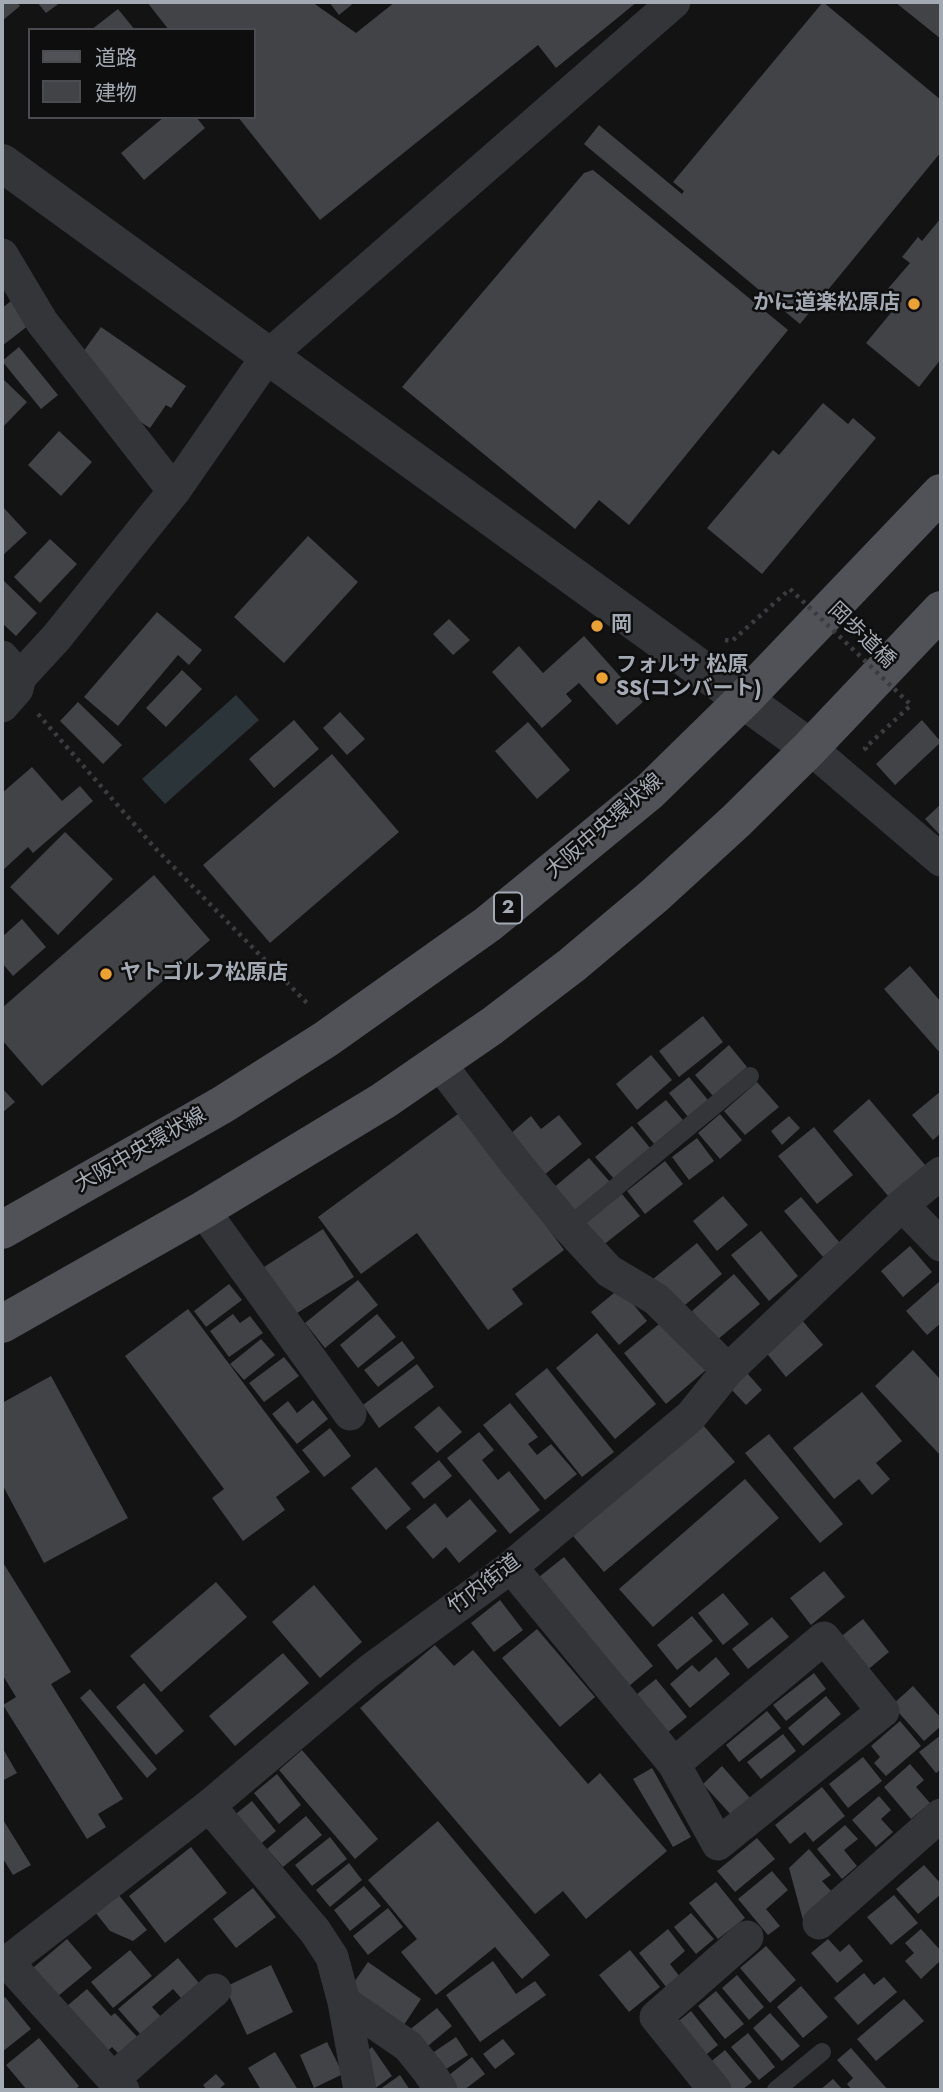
<!DOCTYPE html>
<html>
<head>
<meta charset="utf-8">
<style>
  body { margin:0 }
  #map { position:relative; width:943px; height:2092px; overflow:hidden; background:#131314; font-family:Jost,"Noto Sans JP",sans-serif }
  canvas { display:block }
  .frame { position:absolute; inset:0; border:4px solid #a4aab4; pointer-events:none }
  .legend { position:absolute; left:28px; top:28px; width:228px; height:91px; box-sizing:border-box; background:#0e0e0f; border:2px solid #4a4c51; margin:0; padding:9px 12px; list-style:none; font-size:21px; color:#a4aab4 }
  .legend li { display:flex; align-items:center; gap:14px; height:35px }
  .legend b { width:35px; border:2px solid #4a4c51 }
</style>
</head>
<body>
<div id="map">
<canvas width="943" height="2092"></canvas>
<div class="frame"></div>
<ul class="legend">
<li><b style="height:9px;background:#505258"></b>道路</li>
<li><b style="height:19px;background:#424347"></b>建物</li>
</ul>
</div>
<script>
const g = document.querySelector('canvas').getContext('2d');
g.lineJoin = 'round';
function fill(path, color) {
  g.fillStyle = color;
  g.fill(path, 'evenodd');
}
function shape(rows) {
  const path = new Path2D();
  for (const r of rows) {
    path.moveTo(r[0], r[1]);
    for (let i = 2; i < r.length; i += 2) path.lineTo(r[i], r[i + 1]);
  }
  return path;
}
function trace(path, color, width, dash) {
  g.strokeStyle = color;
  g.lineWidth = width;
  g.lineCap = dash ? 'butt' : 'round';
  g.setLineDash(dash || []);
  g.stroke(path);
}
function drawText(font, color, halo, rows, align = 'center') {
  g.font = font + ' Jost,"Noto Sans JP",sans-serif';
  g.lineWidth = 5;
  g.setLineDash([]);
  g.textBaseline = 'middle';
  g.strokeStyle = halo;
  g.fillStyle = color;
  for (const [text, x, y, turn = 0] of rows) {
    g.save();
    g.translate(x, y);
    g.rotate((+turn || 0) * Math.PI / 180);
    g.textAlign = isNaN(turn) ? turn : align;
    if (halo) g.strokeText(text, 0, 0);
    g.fillText(text, 0, 0);
    g.restore();
  }
}
fill(shape([
  [236,695,259,720,165,804,142,779]
]), '#2b3439');
fill(shape([
  [2,2,17,2,20,6,2,21],
  [37,2,61,2,46,13],
  [147,2,312,2,356,33,395,2,637,2,556,68,538,45,320,220,238,117,254,117,254,30,169,30],
  [329,2,355,2,339,15],
  [823,2,941,100,941,152,800,324,584,144,599,125,682,194,684,191,673,182],
  [895,2,941,2,941,39],
  [118,9,135,30,91,30],
  [164,117,196,117,205,128,144,180,121,153],
  [593,170,788,330,629,525,599,500,575,529,402,387,584,173],
  [941,218,941,359,919,387,866,343,894,309,880,298,910,263,902,257,918,237,922,241],
  [11,301,29,325,2,346,2,308],
  [101,327,186,386,171,408,166,405,150,428,131,416,83,352],
  [19,347,58,395,41,409,2,361],
  [2,378,27,402,2,428],
  [823,403,848,424,853,418,876,438,762,574,707,528,773,450,779,455],
  [59,431,92,462,61,496,28,465],
  [3,507,27,533,2,556,2,508],
  [308,536,358,582,284,663,234,617],
  [50,539,77,564,40,603,14,577],
  [2,579,37,613,16,636,2,623],
  [157,612,202,650,189,665,178,655,118,726,84,697],
  [449,619,470,640,453,655,433,634],
  [584,636,643,702,617,725,579,683,566,694,572,701,542,728,492,672,519,646,543,673],
  [182,670,202,689,166,727,146,708],
  [78,702,122,745,103,764,60,721],
  [340,712,365,739,347,755,323,728],
  [294,720,319,749,274,788,249,759],
  [922,720,941,742,895,785,876,764],
  [528,722,570,770,537,799,495,751],
  [332,754,399,832,270,943,203,865],
  [32,767,62,801,80,786,93,801,33,853,28,847,2,871,2,793],
  [941,804,941,836,925,819],
  [65,832,113,879,58,935,10,887],
  [154,875,210,940,42,1086,2,1040,2,1008],
  [22,919,46,947,13,976,2,963,2,937],
  [910,966,941,1002,941,1054,884,989],
  [703,1016,723,1042,679,1077,659,1051],
  [729,1045,747,1067,713,1096,695,1075],
  [651,1055,672,1080,637,1110,616,1084],
  [689,1077,708,1100,688,1117,669,1093],
  [757,1082,779,1107,745,1135,724,1111],
  [2,1088,15,1102,2,1113],
  [941,1091,941,1133,933,1140,912,1115],
  [869,1099,926,1166,889,1197,833,1131],
  [666,1100,683,1120,654,1144,637,1123],
  [462,1111,564,1250,512,1289,523,1304,488,1330,417,1233,361,1274,318,1217],
  [720,1114,742,1140,720,1159,698,1133],
  [559,1115,582,1144,543,1176,509,1135,531,1116,541,1129],
  [789,1116,800,1128,782,1145,771,1131],
  [632,1126,651,1149,615,1180,595,1157],
  [814,1127,853,1175,817,1204,778,1156],
  [697,1138,714,1161,689,1180,672,1157],
  [589,1158,610,1182,574,1214,552,1189],
  [665,1161,683,1184,645,1214,627,1191],
  [622,1194,640,1216,602,1246,585,1223],
  [723,1196,748,1225,717,1251,693,1221],
  [801,1197,840,1243,823,1257,784,1211],
  [323,1229,354,1277,294,1315,264,1267],
  [761,1231,798,1276,769,1301,731,1255],
  [697,1243,722,1274,679,1310,653,1279],
  [910,1246,932,1272,903,1297,881,1271],
  [734,1274,760,1304,717,1340,692,1311],
  [358,1280,378,1305,325,1348,305,1323],
  [941,1280,941,1323,927,1335,906,1311],
  [229,1284,242,1300,206,1327,194,1311],
  [620,1288,647,1321,619,1345,591,1312],
  [188,1309,310,1472,276,1497,285,1510,243,1541,212,1498,224,1489,125,1356],
  [233,1314,240,1323,250,1316,263,1333,229,1357,210,1331],
  [377,1314,396,1337,358,1368,340,1345],
  [801,1319,823,1345,786,1377,764,1350],
  [664,1320,712,1365,666,1404,624,1353],
  [597,1333,656,1404,615,1439,556,1368],
  [261,1339,275,1355,244,1380,230,1364],
  [402,1341,415,1358,378,1387,364,1370],
  [913,1350,941,1380,941,1456,875,1386],
  [284,1357,299,1376,264,1402,249,1383],
  [417,1364,434,1387,379,1428,363,1405],
  [547,1368,614,1452,582,1477,515,1394],
  [747,1373,762,1390,746,1405,730,1388],
  [51,1376,128,1518,44,1563,2,1484,2,1403],
  [862,1392,902,1441,876,1463,890,1479,872,1495,859,1479,834,1499,793,1448],
  [313,1400,328,1419,297,1444,272,1414,288,1401,297,1413],
  [510,1403,538,1437,528,1444,537,1455,551,1444,577,1474,545,1500,483,1425],
  [439,1406,462,1432,437,1453,414,1427],
  [703,1425,735,1462,604,1572,573,1536],
  [330,1428,351,1456,324,1477,302,1450],
  [479,1432,494,1450,482,1460,498,1480,509,1471,540,1510,510,1534,447,1458],
  [769,1434,843,1524,820,1543,745,1453],
  [439,1460,452,1476,424,1499,411,1483],
  [376,1467,411,1509,386,1530,351,1488],
  [745,1479,779,1518,653,1627,619,1589],
  [470,1499,497,1531,459,1563,446,1547,433,1559,406,1527,435,1503,447,1518],
  [564,1557,653,1666,629,1686,539,1577],
  [2,1561,71,1672,51,1684,123,1799,98,1814,106,1827,87,1839,3,1705,16,1697,2,1674],
  [824,1571,845,1597,811,1625,790,1598],
  [216,1582,247,1617,161,1692,130,1656],
  [314,1585,362,1642,320,1678,272,1622],
  [723,1593,749,1624,723,1645,698,1613],
  [500,1600,523,1630,494,1652,471,1623],
  [692,1616,713,1641,677,1670,657,1645],
  [772,1617,789,1637,748,1669,732,1649],
  [863,1619,889,1652,865,1672,838,1639],
  [537,1629,595,1697,560,1727,502,1658],
  [435,1645,454,1666,473,1650,588,1784,600,1773,667,1851,586,1919,563,1891,535,1914,360,1708],
  [283,1653,309,1683,235,1746,209,1716],
  [716,1657,730,1674,690,1708,670,1684,692,1665,699,1672],
  [814,1673,826,1689,786,1721,773,1705],
  [656,1679,687,1717,667,1733,636,1695],
  [144,1683,184,1731,156,1755,116,1707],
  [913,1686,941,1718,941,1726,924,1741,892,1705],
  [90,1689,157,1769,147,1778,80,1698],
  [826,1696,841,1714,803,1746,788,1728],
  [767,1711,781,1728,739,1762,726,1745],
  [900,1721,921,1746,886,1776,874,1763,880,1757,871,1746],
  [783,1734,796,1751,761,1779,747,1762],
  [941,1735,941,1769,936,1773,919,1752],
  [2,1747,17,1773,2,1781],
  [302,1750,378,1839,355,1859,279,1770],
  [863,1757,882,1781,848,1808,829,1784],
  [910,1764,924,1780,916,1787,930,1803,911,1819,884,1787],
  [722,1766,751,1799,732,1816,703,1784],
  [652,1768,691,1837,673,1847,633,1779],
  [277,1774,301,1805,279,1824,254,1793],
  [822,1787,845,1816,813,1842,805,1832,790,1844,775,1825],
  [879,1796,891,1810,881,1819,893,1832,876,1847,852,1820],
  [252,1801,276,1831,257,1847,232,1817],
  [306,1816,322,1835,283,1867,267,1849],
  [2,1818,31,1865,13,1875,2,1857],
  [438,1821,550,1955,522,1979,495,1947,436,1995,401,1952,417,1939,368,1880],
  [845,1825,858,1839,844,1850,857,1866,842,1879,817,1849],
  [330,1837,347,1859,312,1886,295,1865],
  [757,1838,775,1859,735,1892,717,1871],
  [191,1847,227,1893,165,1943,129,1896],
  [809,1849,831,1875,822,1881,833,1893,803,1920,789,1868],
  [349,1863,362,1880,330,1907,316,1890],
  [924,1865,941,1884,941,1894,918,1914,896,1889],
  [772,1871,788,1890,766,1909,780,1926,768,1935,738,1899],
  [716,1882,745,1918,718,1939,689,1903],
  [364,1886,381,1906,350,1931,334,1910],
  [253,1888,276,1917,236,1948,213,1919],
  [118,1894,147,1930,133,1941,110,1931,95,1912],
  [894,1895,918,1923,891,1945,867,1917],
  [388,1908,403,1927,368,1955,353,1936],
  [691,1913,714,1939,696,1954,674,1927],
  [668,1929,685,1951,670,1964,680,1977,667,1988,639,1953],
  [921,1929,941,1951,941,1960,921,1979,905,1961,914,1953,905,1943],
  [67,1939,92,1968,52,2001,28,1972],
  [828,1939,840,1952,849,1944,863,1961,837,1983,811,1953],
  [766,1946,796,1980,770,2003,740,1968],
  [130,1950,152,1976,113,2008,91,1982],
  [630,1950,660,1987,629,2012,599,1975],
  [178,1958,199,1983,181,1998,173,1989,152,2007,162,2018,141,2035,118,2009],
  [493,1961,516,1994,535,1981,546,1995,480,2042,446,1995],
  [368,1962,421,1999,402,2028,348,1991],
  [271,1965,293,2012,247,2035,225,1987],
  [864,1973,874,1985,884,1977,897,1992,858,2025,834,1998],
  [737,1975,764,2007,749,2020,722,1988],
  [801,1986,828,2017,803,2038,777,2007],
  [87,1989,111,2016,115,2013,141,2041,122,2057,112,2047,101,2057,60,2012],
  [716,1991,744,2024,725,2039,698,2006],
  [5,1997,31,2029,2,2052,2,1999],
  [904,1999,924,2021,876,2061,857,2039],
  [437,2008,452,2026,423,2050,408,2031],
  [691,2011,718,2045,702,2058,675,2024],
  [770,2013,800,2046,782,2061,753,2028],
  [748,2033,775,2067,759,2080,731,2047],
  [456,2037,468,2055,440,2073,428,2056],
  [39,2038,79,2086,75,2090,27,2090,6,2065],
  [503,2039,515,2054,495,2069,483,2054],
  [327,2042,343,2074,314,2088,300,2055],
  [372,2047,392,2076,373,2090,359,2057],
  [851,2048,888,2090,852,2090,847,2084,853,2078,837,2060],
  [725,2050,752,2082,742,2090,729,2090,707,2065],
  [275,2052,298,2090,261,2090,248,2068],
  [472,2057,485,2074,464,2090,453,2090,444,2079],
  [216,2074,225,2084,218,2090,207,2090,203,2085],
  [400,2075,410,2090,379,2090],
  [833,2079,843,2090,820,2090]
]), '#424347');
trace(shape([
  [725,640,732,641,790,589],
  [38,714,155,848,308,1004],
  [867,750,865,748,911,705]
]), '#3a3c40', 4.5, [3.5, 5]);
trace(shape([
  [568,1227,750,1076],
  [776,2090,822,2052]
]), '#343539', 18);
trace(shape([
  [2,255,42,322,174,491,56,638,20,677],
  [174,491,267,357,674,2],
  [2,657,20,677,17,689,2,706],
  [810,748,941,860],
  [439,1063,514,1161,568,1227,609,1271,656,1299,728,1370],
  [902,1205,941,1245],
  [203,1210,350,1414],
  [511,1567,674,1764,718,1844,883,1711,824,1638,674,1764],
  [209,1806,315,1931,332,1957,344,2002,360,2090],
  [819,1923,941,1815],
  [7,1962,123,2090],
  [2,1966,209,1806,369,1671,511,1567,691,1416,728,1370,902,1205,941,1173],
  [344,2002,408,2046,429,2072,441,2090],
  [113,2079,215,1990],
  [715,2090,656,2017,747,1937]
]), '#343539', 33);
trace(shape([
  [2,163,810,748]
]), '#343539', 38);
trace(shape([
  [2,1230,222,1105,326,1039,488,924,650,791,744,699,941,493],
  [2,1324,203,1210,383,1101,492,1026,572,965,654,896,736,821,810,748,941,610]
]), '#505258', 38);
trace(shape([
  [790,589,911,705]
]), '#3a3c40', 4.5, [3.5, 5]);
for (const [x, y, r, color] of [
  [914,304,7,"#eca233"],
  [597,626,7,"#eca233"],
  [602,678,7,"#eca233"],
  [106,974,7,"#eca233"]
]) {
  const dot = new Path2D();
  dot.arc(x, y, r, 0, 2 * Math.PI);
  g.fillStyle = color;
  g.fill(dot);
  trace(dot, '#0e0e0f', 2.5);
}
for (const [x, y, w] of [
  [508,908,28]
]) {
  const box = new Path2D();
  box.roundRect(x - w / 2, y - 15.5, w, 31, 5);
  g.fillStyle = '#0e0e0f';
  g.fill(box);
  trace(box, '#a4aab4', 2);
}
drawText('bold 19px', '#a4aab4', null, [
  ["2",508,908]
]);
drawText('bold 21px', '#a4aab4', '#0e0e0f', [
  ["かに道楽松原店",900,304,"right"],
  ["岡",611,626],
  ["フォルサ 松原",616,666],
  ["SS(コンバート)",616,690],
  ["ヤトゴルフ松原店",120,974]
], 'left');
drawText('21px', '#a4aab4', '#0e0e0f', [
  ["岡歩道橋",861,636,44],
  ["大阪中央環状線",605,827,-41],
  ["大阪中央環状線",141,1151,-30],
  ["竹内街道",485,1585,-37]
]);
</script>
</body>
</html>
